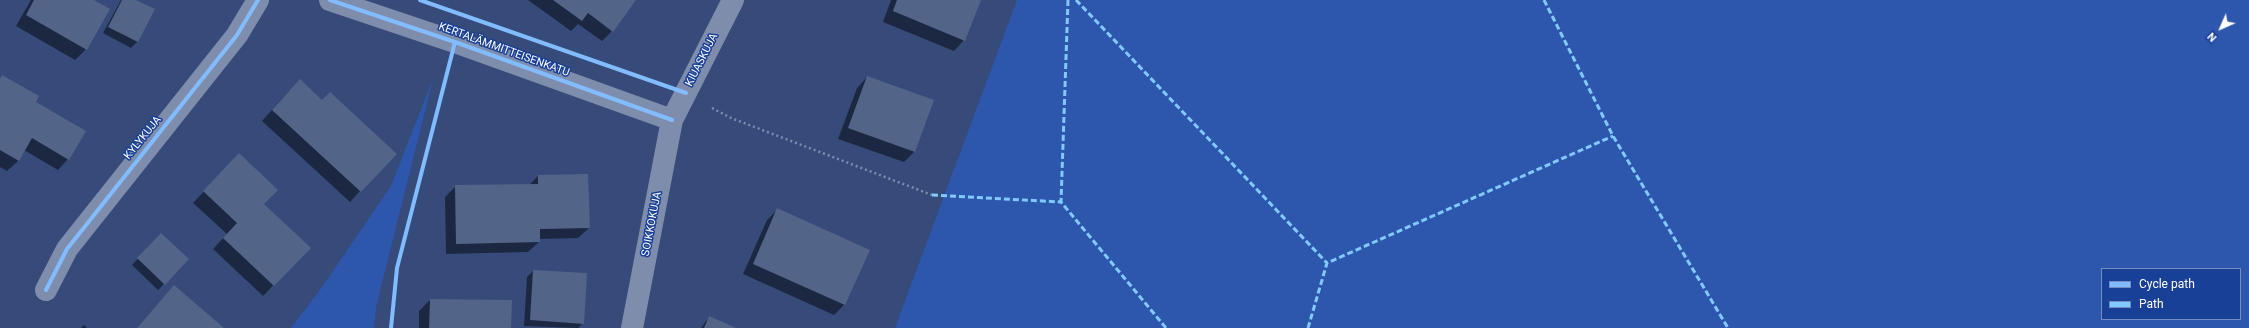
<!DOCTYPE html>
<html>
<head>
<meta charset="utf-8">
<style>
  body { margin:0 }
  #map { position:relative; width:2249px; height:328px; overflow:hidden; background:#364b7a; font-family:Roboto,sans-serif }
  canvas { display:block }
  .legend { position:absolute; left:2101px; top:268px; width:140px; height:52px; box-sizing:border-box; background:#194097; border:1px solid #758cc1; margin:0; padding:5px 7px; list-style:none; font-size:12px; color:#fff }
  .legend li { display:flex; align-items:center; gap:8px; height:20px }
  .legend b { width:20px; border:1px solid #758cc1 }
  .north { position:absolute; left:2201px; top:8px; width:40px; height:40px; -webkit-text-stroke:3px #194097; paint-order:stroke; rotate:225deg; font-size:11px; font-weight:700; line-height:16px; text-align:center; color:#fff }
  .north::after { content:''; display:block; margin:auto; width:14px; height:18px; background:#fff; clip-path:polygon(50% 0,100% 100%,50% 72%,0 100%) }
</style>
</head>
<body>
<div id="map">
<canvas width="2249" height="328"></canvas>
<ul class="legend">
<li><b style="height:5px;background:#80bcff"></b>Cycle path</li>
<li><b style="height:5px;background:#80caff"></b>Path</li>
</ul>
<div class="north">N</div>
</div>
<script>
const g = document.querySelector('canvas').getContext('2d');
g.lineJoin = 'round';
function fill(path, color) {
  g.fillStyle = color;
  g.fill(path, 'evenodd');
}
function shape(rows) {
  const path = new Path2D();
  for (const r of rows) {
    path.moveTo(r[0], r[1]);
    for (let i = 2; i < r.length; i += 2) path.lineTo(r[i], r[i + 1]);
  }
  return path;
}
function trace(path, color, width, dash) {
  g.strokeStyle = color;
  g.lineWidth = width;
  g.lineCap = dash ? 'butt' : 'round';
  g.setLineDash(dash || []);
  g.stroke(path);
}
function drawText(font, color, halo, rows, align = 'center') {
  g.font = font + ' Roboto,sans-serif';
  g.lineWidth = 3;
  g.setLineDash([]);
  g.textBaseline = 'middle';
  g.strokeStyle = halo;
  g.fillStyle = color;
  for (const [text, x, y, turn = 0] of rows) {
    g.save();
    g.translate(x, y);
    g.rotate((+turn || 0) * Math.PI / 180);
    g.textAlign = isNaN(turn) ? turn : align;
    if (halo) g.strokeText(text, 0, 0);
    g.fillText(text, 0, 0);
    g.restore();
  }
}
fill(shape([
  [1017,0,2249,0,2249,328,895,328],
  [2102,269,2240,269,2240,319,2102,319],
  [433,79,376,307,374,328,291,328,320,290,391,186]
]), '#2d57ad');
fill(shape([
  [31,0,92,0,109,10,86,49,75,60,16,26],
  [121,0,134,0,154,10,137,42,131,48,103,33],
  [528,0,635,0,612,31,602,41,578,24,571,31],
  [891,0,980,0,964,40,954,51,883,22],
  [867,77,933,101,914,152,904,162,838,139,857,88],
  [0,79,34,103,68,159,58,170,24,150,18,161,7,171,0,167],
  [289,91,360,191,350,202,262,121],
  [229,165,263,204,309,248,263,296,213,249,227,234,193,203],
  [538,176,589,228,578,238,539,239,539,242,528,252,446,254,445,197,456,186,529,185],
  [778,209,869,250,844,305,834,315,743,274,767,220],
  [161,234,188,259,158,290,132,265],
  [533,271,583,323,578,328,524,326,527,277],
  [174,286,223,328,137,328],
  [430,300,510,328,419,328,419,311],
  [709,317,734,328,701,328],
  [84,325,87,328,81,328]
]), '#0007');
fill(shape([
  [34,0,94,0,110,9,87,50,26,15],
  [122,0,136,0,155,9,138,42,108,27],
  [553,0,636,0,613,32,588,13,582,21],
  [897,0,981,0,965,41,893,11],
  [2,75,39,96,36,102,86,131,69,160,32,138,19,161,0,150,0,79],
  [867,76,934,100,915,152,848,128],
  [300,79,322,100,330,92,397,154,361,192,272,110],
  [239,153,278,190,264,204,311,248,274,286,223,238,237,223,203,191],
  [588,174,590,228,540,229,540,242,456,244,455,185,538,184,538,175],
  [777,208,870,250,845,305,753,264],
  [161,233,189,259,165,285,137,258],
  [533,270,587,273,584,324,530,320],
  [174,285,224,328,137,328],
  [430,299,512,300,511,328,429,328],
  [709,316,736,328,704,328]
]), '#536489');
trace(shape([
  [712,108,731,118,932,195]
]), '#7f8dad', 2.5, [2, 3]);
trace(shape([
  [330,0,455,42,672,120],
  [46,290,67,249,237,35,258,0],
  [632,328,672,120,733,0]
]), '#7f8dad', 22);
trace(shape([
  [1068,0,1061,202,1166,328],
  [1076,0,1327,263],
  [1544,0,1613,136,1728,328],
  [932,195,1061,202],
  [1308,328,1327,263,1613,136]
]), '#80caff', 3, [6, 3]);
trace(shape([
  [330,0,455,42,672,120],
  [420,0,686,93],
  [46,290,67,249,237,35,258,0],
  [391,328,397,268,455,42]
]), '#80bcff', 4);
drawText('11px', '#fff', '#194097', [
  ["KERTALÄMMITTEISENKATU",504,50,20],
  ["KIUASKUJA",702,60,-63],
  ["KYLYKUJA",143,138,-51],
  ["SOIKKOKUJA",652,224,-79]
]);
</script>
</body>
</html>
